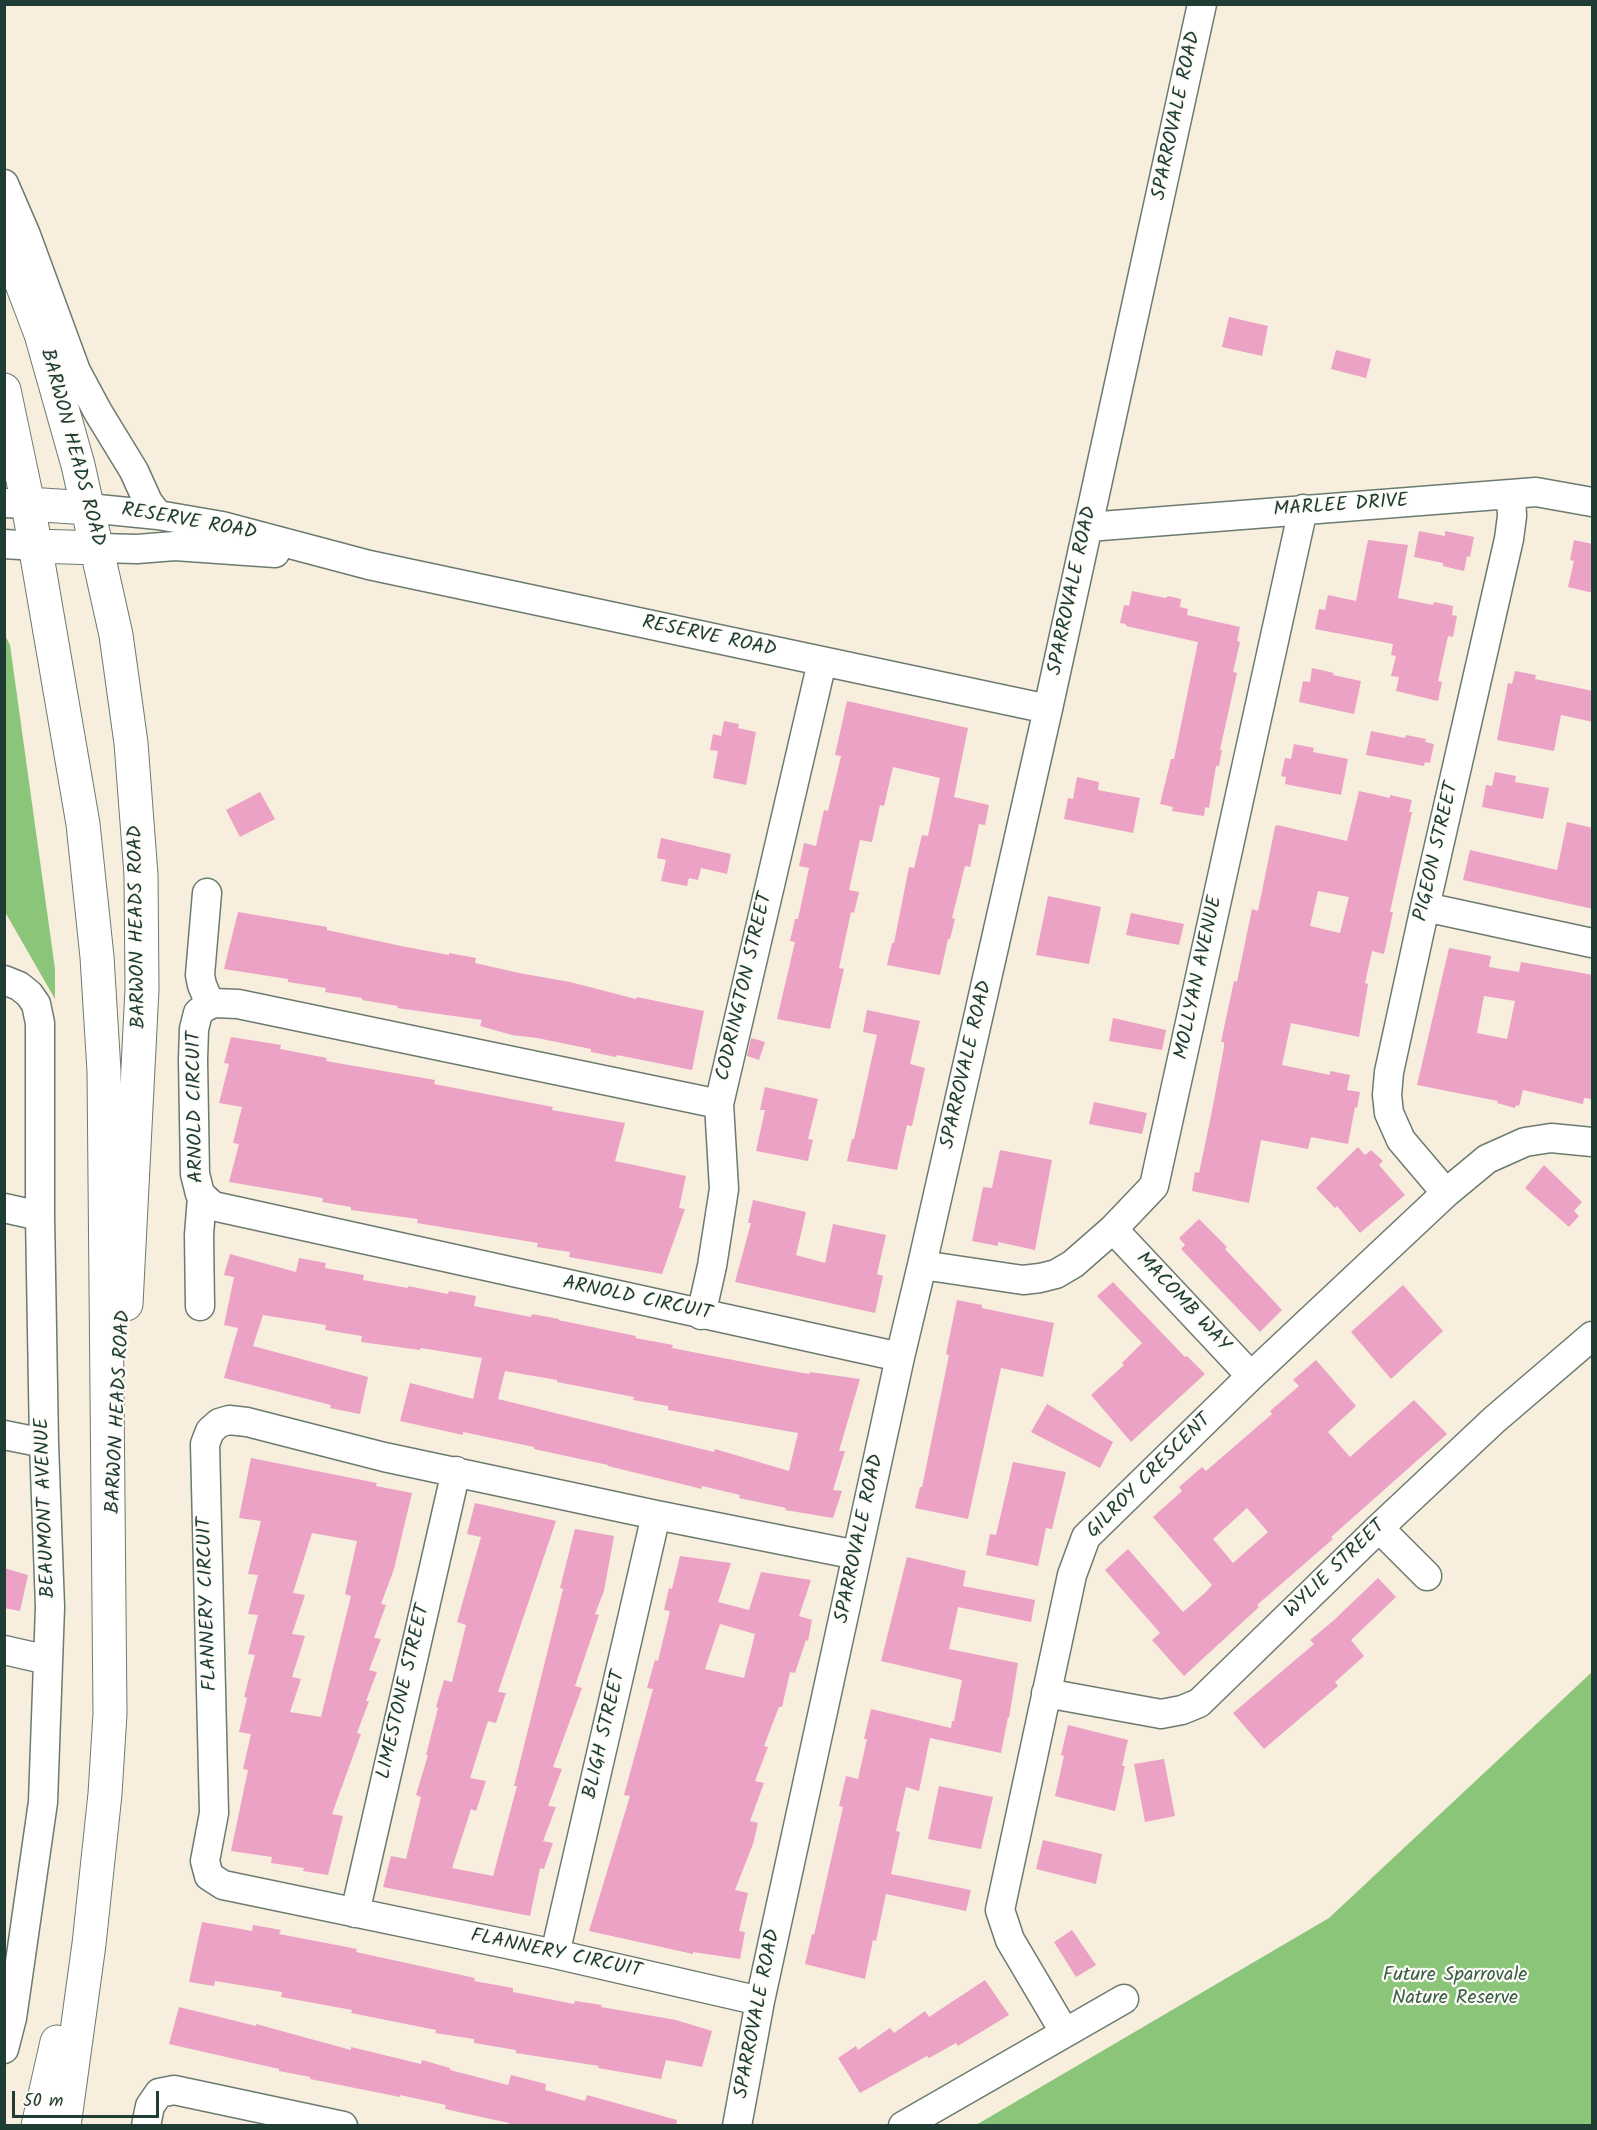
<!DOCTYPE html>
<html>
<head>
<meta charset="utf-8">
<style>
  body { margin:0 }
  #map { position:relative; width:1597px; height:2130px; overflow:hidden; background:#f7eedd; font-family:Kalam,sans-serif }
  canvas { display:block }
  .frame { position:absolute; inset:0; border:6px solid #1f3d34; pointer-events:none }
  .scale { position:absolute; left:12px; top:2091px; width:147px; height:27px; box-sizing:border-box; border:3px solid #1f3d34; border-top:0; padding-left:8px; font-size:18px; line-height:21px; white-space:nowrap; color:#1f3d34; -webkit-text-stroke:4px #fdfcf7; paint-order:stroke }
</style>
</head>
<body>
<div id="map">
<canvas width="1597" height="2130"></canvas>
<div class="frame"></div>
<div class="scale">50 m</div>
</div>
<script>
const g = document.querySelector('canvas').getContext('2d');
g.lineJoin = 'round';
function fill(path, color) {
  g.fillStyle = color;
  g.fill(path, 'evenodd');
}
function shape(rows) {
  const path = new Path2D();
  for (const r of rows) {
    path.moveTo(r[0], r[1]);
    for (let i = 2; i < r.length; i += 2) path.lineTo(r[i], r[i + 1]);
  }
  return path;
}
function trace(path, color, width, dash) {
  g.strokeStyle = color;
  g.lineWidth = width;
  g.lineCap = dash ? 'butt' : 'round';
  g.setLineDash(dash || []);
  g.stroke(path);
}
function drawText(font, color, halo, rows, align = 'center') {
  g.font = font + ' Kalam,sans-serif';
  g.lineWidth = 4.5;
  g.setLineDash([]);
  g.textBaseline = 'middle';
  g.strokeStyle = halo;
  g.fillStyle = color;
  for (const [text, x, y, turn = 0] of rows) {
    g.save();
    g.translate(x, y);
    g.rotate((+turn || 0) * Math.PI / 180);
    g.textAlign = isNaN(turn) ? turn : align;
    if (halo) g.strokeText(text, 0, 0);
    g.fillText(text, 0, 0);
    g.restore();
  }
}
fill(shape([
  [4,633,10,645,55,969,55,999,5,912],
  [1592,1672,1592,2125,976,2125,1329,1918]
]), '#8bc57a');
fill(shape([
  [1229,317,1268,326,1262,356,1222,347],
  [1336,350,1371,359,1366,378,1331,369],
  [1419,531,1445,536,1445,531,1474,537,1470,557,1467,556,1464,571,1443,566,1443,563,1414,557],
  [1368,540,1408,545,1398,598,1433,605,1434,602,1453,606,1452,615,1457,616,1453,637,1448,636,1438,681,1442,682,1438,701,1396,691,1399,677,1391,676,1396,656,1391,655,1393,644,1315,629,1319,609,1325,610,1328,595,1356,601],
  [1574,540,1593,544,1593,593,1568,587,1574,561,1570,560],
  [1132,591,1166,598,1168,596,1181,599,1180,607,1188,609,1187,615,1240,627,1237,641,1240,642,1233,672,1237,673,1220,750,1222,750,1219,766,1216,766,1209,808,1205,807,1204,816,1172,811,1173,807,1160,804,1171,759,1174,759,1198,642,1126,626,1126,624,1120,623,1124,605,1129,606],
  [1312,668,1334,673,1333,675,1361,681,1354,714,1299,702,1303,681,1310,682],
  [1515,671,1536,675,1535,679,1593,691,1593,722,1561,715,1554,751,1497,740,1508,683,1512,684],
  [847,701,968,728,954,797,989,805,985,825,979,824,970,867,965,866,952,918,955,919,950,939,948,939,940,975,887,965,892,943,894,943,909,867,914,868,922,835,928,836,940,778,893,767,884,806,880,805,872,842,860,840,849,890,859,892,854,913,851,912,839,968,844,969,830,1029,777,1019,795,942,790,941,795,919,798,919,809,868,799,866,804,843,816,846,824,810,828,811,841,756,835,755],
  [724,721,739,724,738,728,756,732,746,785,713,778,718,751,710,750,713,734,721,736],
  [1371,731,1405,738,1406,735,1426,739,1425,742,1434,744,1430,763,1425,762,1424,766,1366,755],
  [1294,744,1314,748,1313,752,1348,759,1341,795,1285,784,1286,777,1281,776,1285,758,1291,759],
  [1495,772,1516,776,1515,782,1549,788,1543,819,1482,807,1486,785,1492,786],
  [1077,777,1099,782,1098,790,1140,798,1133,833,1064,819,1068,798,1073,799],
  [1359,791,1390,798,1390,795,1412,800,1409,812,1412,812,1390,912,1393,912,1384,954,1372,951,1365,983,1368,984,1359,1037,1291,1023,1282,1065,1330,1075,1330,1071,1350,1075,1347,1090,1360,1092,1357,1108,1355,1107,1348,1144,1311,1137,1308,1149,1261,1140,1249,1203,1192,1191,1195,1172,1199,1173,1211,1116,1224,1047,1224,1042,1221,1042,1234,981,1237,982,1252,909,1258,911,1275,827,1277,825,1347,841],
  [1318,891,1349,897,1340,933,1310,926],
  [260,792,275,819,240,837,226,810],
  [1567,822,1593,828,1593,909,1463,880,1470,850,1557,870],
  [661,838,731,854,727,874,701,868,698,880,689,878,687,886,661,881,666,860,657,858],
  [1048,896,1101,907,1089,964,1036,955],
  [238,912,327,927,327,930,401,946,449,955,449,953,476,958,475,963,519,973,570,982,636,999,637,997,704,1011,692,1070,617,1055,616,1057,591,1052,591,1049,537,1038,512,1035,480,1026,482,1020,397,1008,398,1006,362,1000,362,998,325,992,326,988,288,982,288,979,224,969],
  [1131,913,1184,924,1179,945,1126,935],
  [1449,948,1491,956,1489,967,1519,972,1521,962,1593,975,1593,1091,1591,1099,1584,1098,1583,1104,1523,1090,1519,1106,1516,1105,1515,1108,1497,1103,1498,1101,1417,1085],
  [1484,996,1515,1001,1507,1039,1477,1033],
  [867,1010,920,1021,910,1064,925,1068,912,1126,907,1125,897,1170,847,1161,852,1139,854,1139,877,1035,863,1032],
  [1113,1018,1166,1030,1162,1050,1109,1041],
  [231,1037,281,1045,280,1049,327,1058,326,1061,435,1080,434,1084,553,1107,552,1110,625,1123,615,1161,686,1176,679,1208,685,1209,662,1274,569,1257,570,1252,537,1247,538,1243,417,1223,418,1219,351,1210,351,1207,322,1202,323,1198,229,1182,239,1144,233,1143,242,1107,219,1103,229,1064,224,1063],
  [751,1038,765,1042,759,1060,747,1056],
  [765,1087,818,1099,808,1139,813,1140,808,1161,756,1151,765,1110,760,1110],
  [1094,1102,1147,1113,1142,1134,1089,1124],
  [1358,1147,1365,1155,1371,1150,1383,1161,1379,1165,1405,1195,1360,1233,1337,1206,1335,1208,1316,1188],
  [1000,1150,1052,1160,1035,1250,998,1242,998,1246,972,1241,983,1187,992,1188],
  [1544,1165,1582,1202,1574,1211,1579,1216,1569,1227,1525,1188],
  [753,1200,806,1212,796,1255,825,1263,833,1224,886,1235,877,1274,883,1276,875,1313,735,1282,751,1223,748,1223],
  [1199,1219,1227,1247,1225,1249,1282,1310,1260,1332,1181,1249,1185,1245,1179,1238],
  [230,1254,296,1272,299,1258,326,1263,325,1268,364,1275,363,1280,408,1288,408,1286,448,1294,449,1291,476,1296,474,1306,531,1317,532,1314,559,1319,558,1320,636,1336,635,1338,673,1345,672,1348,769,1367,809,1374,810,1372,860,1379,839,1451,845,1451,833,1490,842,1491,833,1518,785,1510,786,1508,739,1498,740,1495,702,1486,702,1489,608,1466,608,1465,534,1449,534,1447,463,1432,463,1435,400,1421,410,1383,473,1399,482,1358,421,1348,420,1350,361,1342,362,1336,325,1330,326,1325,263,1315,253,1346,368,1377,360,1414,330,1408,331,1405,224,1378,238,1328,224,1325,234,1277,224,1275],
  [505,1371,557,1380,557,1382,634,1397,633,1400,668,1406,668,1410,798,1433,789,1471,715,1449,714,1452,498,1399],
  [1113,1282,1185,1357,1187,1356,1205,1374,1131,1442,1091,1395,1124,1365,1122,1363,1142,1343,1097,1296],
  [1403,1285,1443,1331,1391,1379,1351,1332],
  [957,1300,982,1305,982,1308,1054,1323,1043,1377,1001,1368,968,1519,915,1508,920,1487,922,1487,949,1355,946,1354],
  [1316,1360,1356,1406,1328,1432,1350,1457,1414,1400,1447,1434,1331,1537,1333,1539,1257,1605,1259,1607,1184,1676,1152,1640,1160,1633,1105,1570,1128,1549,1183,1612,1206,1592,1212,1585,1153,1517,1182,1491,1179,1487,1202,1467,1206,1471,1272,1414,1270,1411,1299,1386,1293,1380],
  [1247,1508,1268,1532,1233,1563,1213,1539],
  [1047,1404,1113,1442,1100,1468,1031,1432],
  [251,1458,377,1483,376,1486,412,1493,394,1569,381,1604,386,1605,374,1638,381,1639,369,1670,377,1672,366,1701,369,1701,357,1733,361,1734,332,1814,343,1816,328,1875,303,1871,304,1868,271,1863,272,1857,231,1851,248,1770,243,1769,251,1734,239,1732,247,1698,244,1697,255,1655,248,1654,258,1615,248,1614,258,1575,248,1574,261,1521,239,1518],
  [312,1533,357,1541,345,1594,351,1596,321,1717,290,1712,301,1679,292,1677,305,1636,292,1634,305,1595,293,1593],
  [1013,1462,1066,1472,1052,1529,1046,1528,1038,1566,986,1555,990,1534,996,1535],
  [475,1503,556,1521,498,1692,506,1693,496,1723,488,1721,470,1778,486,1781,476,1811,471,1809,452,1868,493,1876,517,1786,514,1786,563,1589,560,1588,575,1529,614,1536,604,1591,595,1614,599,1615,575,1686,582,1688,553,1767,562,1769,548,1806,556,1807,543,1841,553,1843,544,1869,540,1868,530,1916,383,1887,391,1856,406,1859,421,1797,416,1795,428,1755,426,1755,438,1708,436,1707,444,1680,452,1682,466,1625,457,1622,481,1537,467,1534],
  [680,1556,731,1563,718,1602,749,1610,761,1572,811,1580,799,1616,812,1620,808,1641,806,1640,795,1673,790,1672,782,1707,779,1707,764,1746,768,1747,755,1781,764,1783,750,1821,758,1823,753,1844,735,1890,748,1893,739,1931,745,1932,740,1959,693,1952,693,1954,589,1931,630,1796,624,1795,653,1689,647,1688,655,1660,658,1661,670,1611,664,1610,669,1588,672,1589],
  [720,1624,755,1634,744,1678,705,1669],
  [907,1557,966,1571,963,1586,1035,1600,1031,1622,958,1607,949,1649,1018,1663,1009,1718,1008,1717,1001,1753,930,1738,919,1791,906,1787,896,1831,900,1832,891,1874,971,1890,966,1911,886,1894,876,1941,873,1940,865,1979,805,1964,812,1934,814,1935,843,1807,839,1806,846,1776,858,1779,867,1739,864,1739,871,1709,951,1728,952,1721,954,1721,962,1680,881,1661],
  [4,1568,28,1575,20,1611,4,1608],
  [1378,1578,1396,1597,1351,1640,1364,1656,1335,1682,1338,1686,1264,1749,1233,1713,1314,1644,1310,1640,1333,1621],
  [1068,1725,1128,1740,1122,1766,1125,1766,1115,1811,1055,1796,1064,1756,1061,1755],
  [1164,1759,1175,1816,1145,1822,1134,1764],
  [939,1786,993,1797,981,1849,928,1839],
  [1043,1840,1102,1854,1096,1884,1036,1869],
  [202,1922,252,1931,253,1925,281,1930,279,1934,357,1949,356,1952,475,1978,474,1981,513,1988,513,1992,574,2004,575,2001,602,2005,601,2007,676,2020,712,2031,702,2067,666,2060,661,2079,598,2068,599,2066,516,2053,516,2050,474,2043,474,2039,435,2033,436,2030,351,2013,352,2010,281,1997,282,1992,215,1981,214,1986,189,1982],
  [1072,1930,1096,1965,1076,1977,1054,1942],
  [985,1980,1009,2015,958,2046,956,2043,929,2058,927,2056,860,2093,838,2058,856,2046,858,2050,890,2028,894,2033,925,2011,929,2017],
  [179,2007,256,2026,256,2024,351,2050,351,2047,421,2064,422,2060,450,2068,450,2070,508,2085,511,2075,546,2084,545,2090,585,2101,587,2095,677,2120,676,2126,508,2126,509,2123,445,2109,446,2105,400,2095,400,2097,310,2079,310,2077,279,2071,279,2069,169,2044]
]), '#eca2c4');
const minor = shape([
  [4,184,26,235,76,371,98,412,134,471,148,502,158,515],
  [4,503,28,504],
  [88,508,158,515,222,526,369,565,1048,709],
  [1088,527,1536,492,1592,502],
  [4,544,35,546],
  [98,548,137,549,175,546,275,553],
  [207,893,200,975,202,985,210,1004],
  [1425,907,1592,943],
  [4,980,19,986,29,994,36,1004,40,1023,40,1216,44,1443,50,1607,43,1802,12,2018,4,2049],
  [719,1104,238,1004,214,1003,205,1007,198,1013,194,1029,193,1060,195,1174,200,1194,213,1206,900,1357],
  [1446,1193,1401,1140,1389,1113,1387,1095,1389,1072,1425,907,1509,539,1512,516,1511,495],
  [4,1208,40,1216],
  [1113,1229,1251,1376],
  [922,1265,1023,1280,1040,1278,1056,1274,1073,1264,1113,1229,1154,1186,1303,509],
  [200,1306,199,1235,202,1197],
  [701,1315,712,1266,724,1189,719,1104,822,662],
  [4,1435,44,1443],
  [1379,1528,1427,1576],
  [4,1650,48,1660],
  [1046,1693,1161,1714,1182,1710,1199,1703,1379,1528,1494,1420,1592,1336],
  [355,1913,456,1471],
  [555,1954,656,1515],
  [760,2001,555,1954,223,1885,209,1876,205,1861,214,1813,205,1444,210,1431,219,1423,229,1420,247,1422,384,1457,656,1515,857,1555],
  [1065,2033,1010,1940,1000,1910,1072,1575,1086,1537,1251,1376,1446,1193,1487,1159,1525,1142,1551,1138,1592,1142],
  [146,2126,150,2106,159,2093,174,2090,343,2126],
  [737,2126,760,2001,900,1357,922,1265,1048,709,1202,4],
  [903,2126,1124,1999]
]);
const major = shape([
  [4,237,41,334,78,465,116,635,131,743,141,875,142,989,126,1304],
  [4,390,28,504,83,824,97,957,104,1071,110,1714,105,1794,89,1944,64,2126],
  [28,504,88,508],
  [35,546,98,548],
  [38,2126,57,2042]
]);
trace(minor, '#6b7b6f', 31);
trace(major, '#6b7b6f', 35);
trace(minor, '#fff', 28);
trace(major, '#fff', 33);
drawText('20px', '#1f3d34', '#fdfcf7', [
  ["SPARROVALE ROAD",1178,116,-78],
  ["BARWON HEADS ROAD",71,448,75],
  ["MARLEE DRIVE",1341,507,-4],
  ["RESERVE ROAD",189,523,10],
  ["SPARROVALE ROAD",1074,591,-78],
  ["RESERVE ROAD",709,638,12],
  ["PIGEON STREET",1438,852,-77],
  ["BARWON HEADS ROAD",139,927,-91],
  ["MOLLYAN AVENUE",1200,978,-78],
  ["CODRINGTON STREET",746,987,-77],
  ["SPARROVALE ROAD",968,1065,-77],
  ["ARNOLD CIRCUIT",197,1107,-91],
  ["ARNOLD CIRCUIT",637,1300,12],
  ["MACOMB WAY",1182,1303,47],
  ["BARWON HEADS ROAD",120,1412,-87],
  ["GILROY CRESCENT",1150,1477,-45],
  ["BEAUMONT AVENUE",47,1508,-92],
  ["SPARROVALE ROAD",861,1539,-78],
  ["WYLIE STREET",1336,1570,-44],
  ["FLANNERY CIRCUIT",209,1604,-92],
  ["LIMESTONE STREET",405,1692,-77],
  ["BLIGH STREET",606,1735,-77],
  ["FLANNERY CIRCUIT",556,1955,12],
  ["SPARROVALE ROAD",759,2014,-79]
]);
drawText('20px', '#3a5f46', '#fdfcf7', [
  ["Future Sparrovale",1455,1977],
  ["Nature Reserve",1455,2000]
]);
</script>
</body>
</html>
